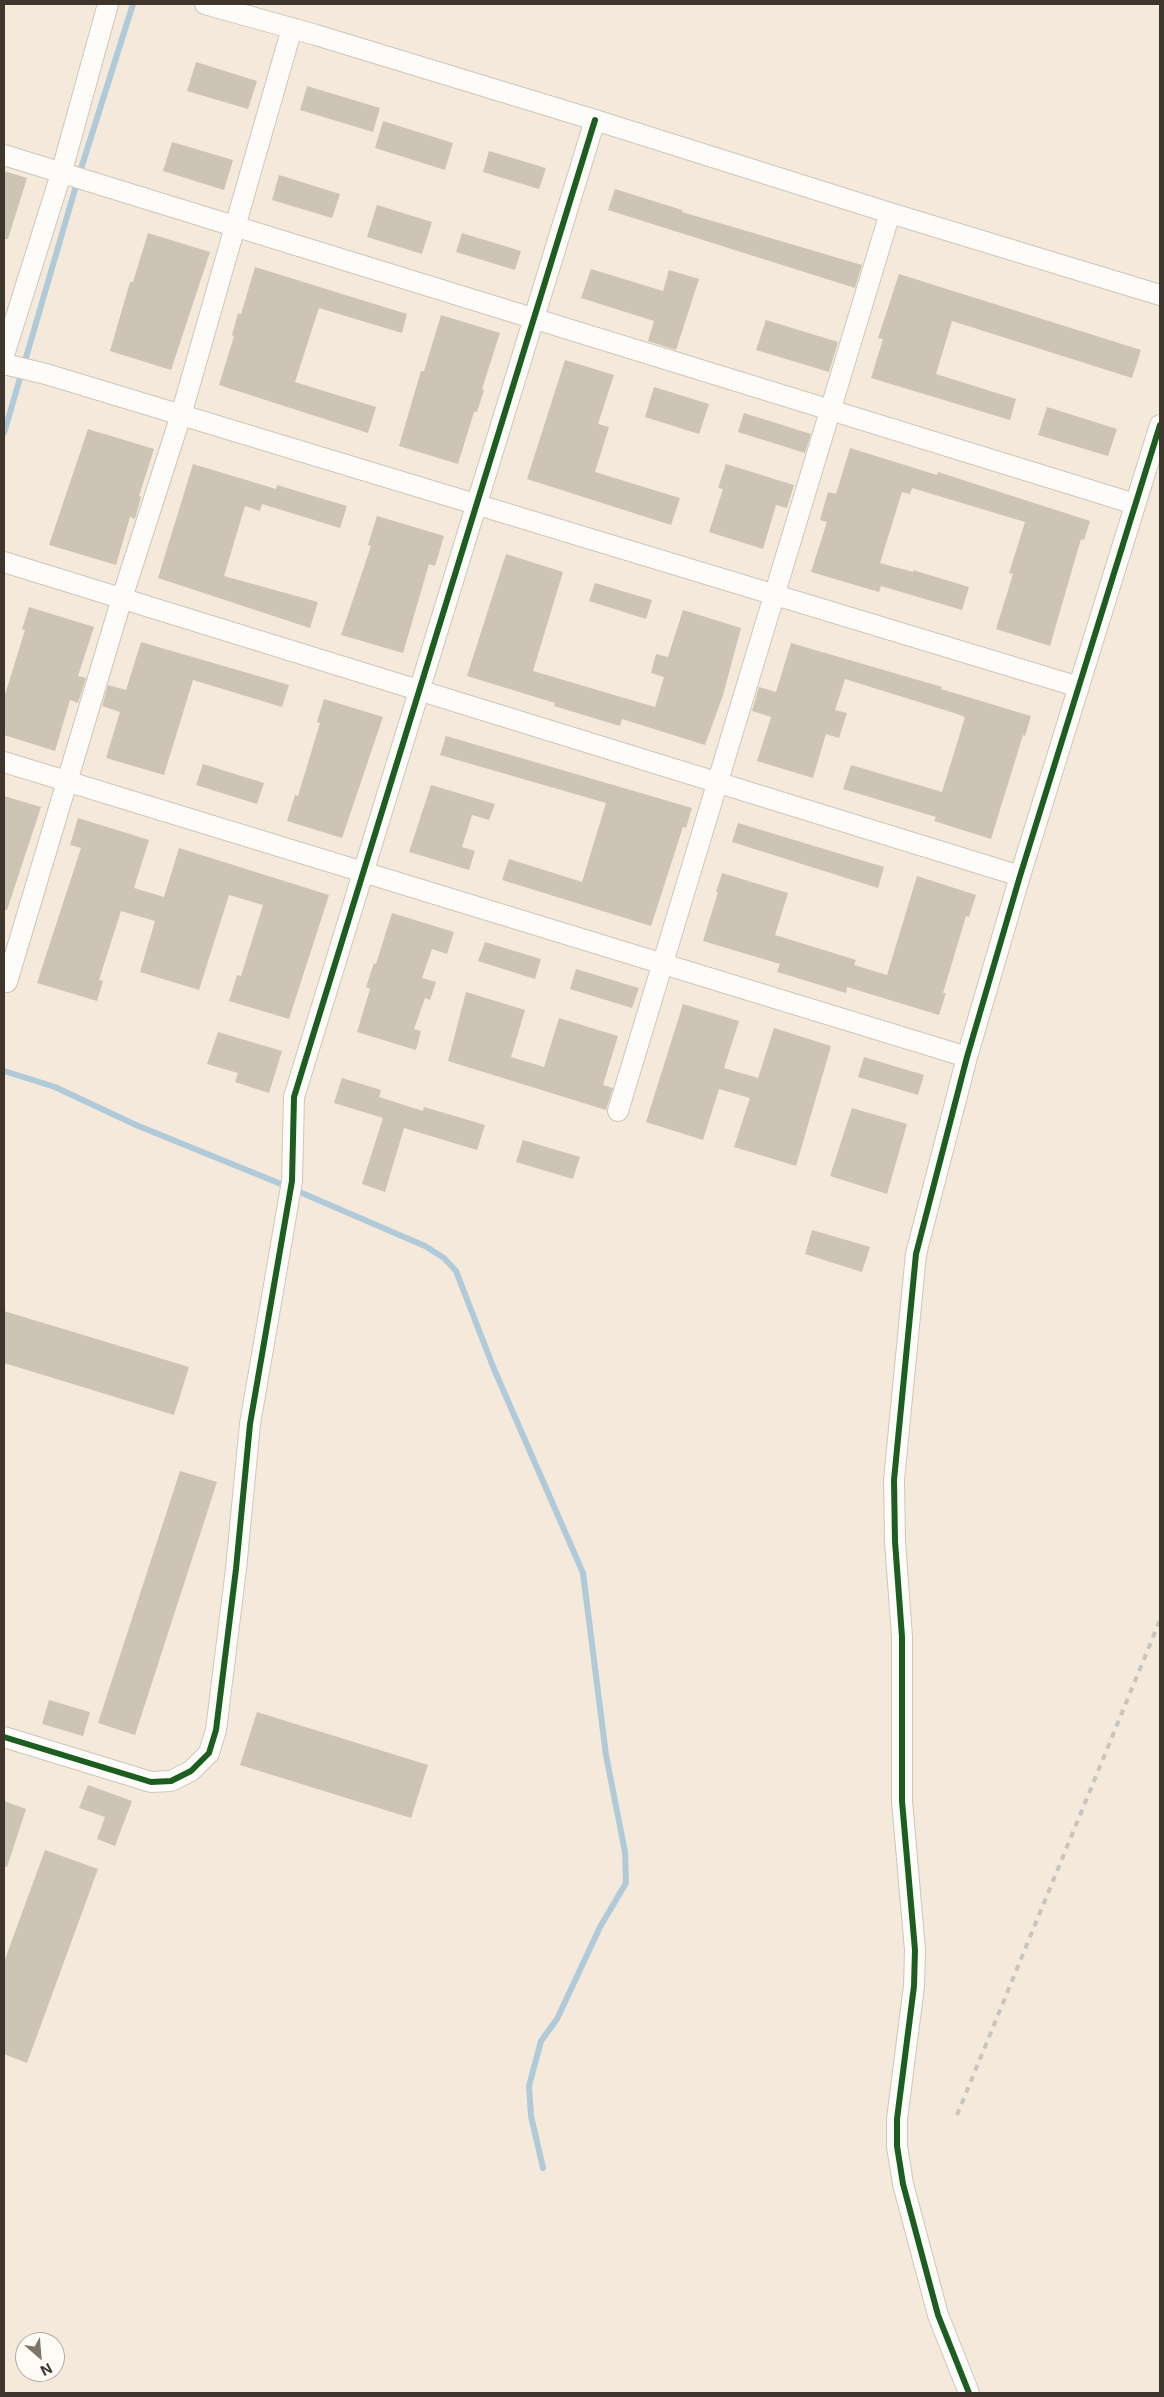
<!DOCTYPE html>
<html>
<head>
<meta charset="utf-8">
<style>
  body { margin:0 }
  #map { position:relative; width:1164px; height:2397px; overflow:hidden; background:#f4e9da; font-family:Inter,sans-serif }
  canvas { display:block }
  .frame { position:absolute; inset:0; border:5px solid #3e362c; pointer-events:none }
  .north { position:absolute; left:15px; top:2332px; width:50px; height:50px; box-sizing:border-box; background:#fefaf5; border:1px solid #b1aca5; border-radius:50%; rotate:153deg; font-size:14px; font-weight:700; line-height:20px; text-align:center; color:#3e362c }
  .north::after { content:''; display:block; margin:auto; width:18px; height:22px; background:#7e7569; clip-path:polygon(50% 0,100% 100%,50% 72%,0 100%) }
</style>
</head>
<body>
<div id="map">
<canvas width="1164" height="2397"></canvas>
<div class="frame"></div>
<div class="north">N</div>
</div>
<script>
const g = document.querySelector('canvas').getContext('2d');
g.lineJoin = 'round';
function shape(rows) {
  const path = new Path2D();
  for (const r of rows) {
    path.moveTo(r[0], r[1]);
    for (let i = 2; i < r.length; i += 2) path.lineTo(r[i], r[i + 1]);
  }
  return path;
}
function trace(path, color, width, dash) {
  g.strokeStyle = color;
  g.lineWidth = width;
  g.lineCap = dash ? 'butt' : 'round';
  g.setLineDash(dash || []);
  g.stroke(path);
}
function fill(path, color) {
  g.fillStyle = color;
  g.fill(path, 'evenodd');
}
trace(shape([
  [4,433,80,172,133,4],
  [4,1071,55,1087,136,1125,281,1184,425,1246,444,1258,456,1271,494,1369,583,1573,606,1755,625,1852,626,1883,600,1927,557,2019,541,2041,529,2086,531,2116,543,2168]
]), '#b0cad9', 6);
fill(shape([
  [196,62,257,81,248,109,187,91],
  [307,86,380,108,373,132,300,110],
  [383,121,453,143,445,170,375,148],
  [172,142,233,160,224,190,163,171],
  [489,151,546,168,539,189,483,172],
  [4,171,27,178,8,239,4,239],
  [279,175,340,194,332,218,272,200],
  [615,189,682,210,682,212,862,265,855,288,608,210],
  [377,205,432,222,422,254,367,237],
  [148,233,210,252,171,370,110,351,130,282,133,282],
  [462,233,521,251,515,270,456,252],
  [255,267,407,314,402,333,319,308,295,382,376,407,368,433,219,385,234,336,232,335,238,313,241,314],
  [591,269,663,291,669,270,699,279,676,350,648,341,654,321,581,298],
  [899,274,1141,350,1132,378,952,321,936,374,1016,399,1010,420,871,378,883,339,878,338],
  [441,315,500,333,482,389,484,390,477,412,474,412,458,464,399,446,421,371,424,371],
  [766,320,838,342,829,372,756,350],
  [565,360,614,375,598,424,609,427,595,472,680,498,671,525,527,479],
  [654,387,709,404,699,434,645,417],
  [1047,407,1117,429,1108,456,1038,435],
  [744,413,811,434,805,453,738,432],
  [88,429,154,449,139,496,141,497,135,519,130,517,116,565,49,545],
  [850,448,937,475,938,472,1090,521,1084,540,1081,539,1050,646,996,629,1013,574,1009,573,1025,522,912,488,910,494,902,492,880,563,913,572,913,570,969,587,962,610,881,586,879,592,811,572,827,522,820,520,828,492,836,494],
  [193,464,276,489,277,485,347,506,340,528,262,504,260,511,245,506,224,576,318,602,310,628,158,578],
  [726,464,794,485,787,508,776,505,763,549,709,532,723,489,718,488],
  [377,516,444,536,435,566,429,564,403,653,341,635,371,546,368,545],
  [506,554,563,572,533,671,655,707,664,677,651,673,656,654,668,657,683,610,741,628,723,695,705,745,622,719,620,726,554,706,555,703,467,676],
  [595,583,652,600,646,619,589,601],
  [29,607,94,627,78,676,86,678,78,703,70,700,55,751,4,735,4,698,25,630,22,629],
  [141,642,289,685,282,707,193,680,164,775,106,758,120,712,102,706,108,685,126,690],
  [791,643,942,687,941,689,1031,716,1025,736,1023,735,991,839,934,821,936,817,843,789,851,765,942,792,965,717,954,713,845,679,835,710,847,713,839,738,826,734,813,778,757,761,771,717,752,711,759,687,776,692],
  [324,699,383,717,342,838,287,821,295,795,298,796,320,723,317,722],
  [446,736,692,808,686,828,683,827,651,926,502,880,509,859,582,882,606,803,440,755],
  [203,764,264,783,257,804,196,785],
  [431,785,495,804,489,820,472,815,462,847,475,851,469,870,409,852],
  [4,796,41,807,7,910,4,910],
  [78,818,149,840,134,888,164,897,179,848,329,895,289,1019,229,1001,237,975,241,976,263,905,229,895,199,990,140,972,155,921,121,911,99,980,103,981,97,1001,37,983,81,848,70,845],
  [738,823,884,867,878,888,732,842],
  [722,873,788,893,775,935,856,960,854,965,887,975,917,876,976,895,969,917,966,916,943,993,946,993,939,1015,847,987,846,993,777,972,780,964,703,941,718,892,716,892],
  [392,913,454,932,447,954,432,949,422,978,436,982,430,1000,425,998,414,1029,421,1031,416,1050,357,1032,370,989,366,987,374,963,376,964],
  [485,942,541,959,535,979,478,961],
  [576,969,639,988,632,1008,570,989],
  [466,992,525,1010,511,1057,544,1067,559,1018,618,1036,603,1085,613,1088,606,1110,448,1061],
  [683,1004,739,1021,724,1068,758,1078,774,1028,831,1046,796,1166,734,1147,750,1098,719,1089,703,1140,646,1122],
  [218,1032,282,1051,269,1093,235,1082,238,1073,207,1064],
  [864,1057,924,1075,918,1095,858,1077],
  [342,1078,381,1090,379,1097,423,1111,424,1107,485,1125,477,1150,404,1128,385,1192,362,1184,383,1118,334,1103],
  [852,1108,907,1124,887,1194,830,1176],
  [523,1140,580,1157,573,1179,516,1162],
  [812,1230,870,1247,862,1272,805,1254],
  [4,1311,189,1367,174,1415,4,1363],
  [180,1471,217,1482,135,1735,98,1723],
  [49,1700,90,1712,83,1736,42,1724],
  [257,1712,428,1765,411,1818,240,1765],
  [88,1785,132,1801,115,1846,97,1839,105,1817,79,1808],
  [4,1801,26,1809,7,1867,4,1867],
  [45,1850,98,1869,27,2063,4,2054,4,1962]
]), '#cec4b6');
const minor = shape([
  [205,4,316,35,595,120,890,213,1160,295],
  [4,155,1135,504],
  [4,355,61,174,108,4],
  [4,364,46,374,1079,687],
  [4,562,1020,876],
  [4,762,967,1057],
  [7,982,122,598,181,415,292,28],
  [618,1111,890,213],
  [4,1737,151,1782,171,1781,191,1771,209,1753,216,1730,236,1569,250,1424,292,1181,294,1097,595,120],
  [969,2393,938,2315,903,2184,897,2146,897,2119,914,1986,915,1950,902,1801,902,1637,895,1541,894,1480,916,1254,967,1057,1020,876,1160,425]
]);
trace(minor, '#cfc6bb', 22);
trace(minor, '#fdfcf9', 20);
trace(shape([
  [957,2115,1160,1620]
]), '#c8c4c0', 4, [6, 6]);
trace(shape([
  [4,1737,151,1782,171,1781,191,1771,209,1753,216,1730,236,1569,250,1424,292,1181,294,1097,595,120],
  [969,2393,938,2315,903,2184,897,2146,897,2119,914,1986,915,1950,902,1801,902,1637,895,1541,894,1480,916,1254,967,1057,1020,876,1160,425]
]), '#1b5e20', 6);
</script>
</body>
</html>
